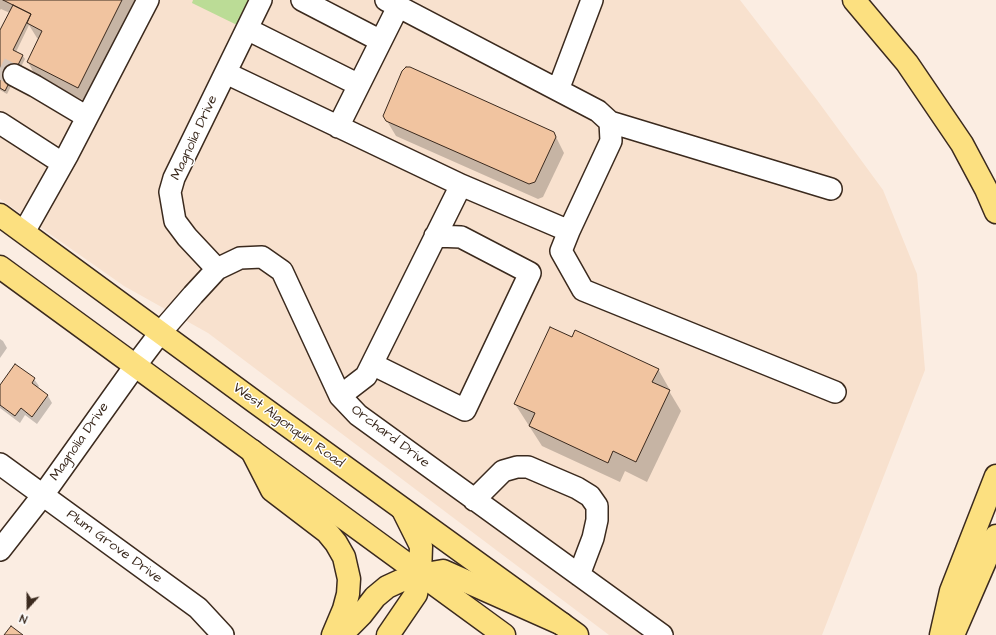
<!DOCTYPE html>
<html>
<head>
<meta charset="utf-8">
<style>
  body { margin:0 }
  #map { position:relative; width:996px; height:635px; overflow:hidden; background:#fbede2; font-family:"Architects Daughter",sans-serif }
  canvas { display:block }
  .north { position:absolute; left:8px; top:587px; width:40px; height:40px; -webkit-text-stroke:3px #fff; paint-order:stroke; rotate:201deg; font-size:11px; font-weight:700; line-height:16px; text-align:center; color:#3b2a1e }
  .north::after { content:''; display:block; margin:auto; width:14px; height:18px; background:#3b2a1e; clip-path:polygon(50% 0,100% 100%,50% 72%,0 100%) }
</style>
</head>
<body>
<div id="map">
<canvas width="996" height="635"></canvas>
<div class="north">N</div>
</div>
<script>
const g = document.querySelector('canvas').getContext('2d');
g.lineJoin = 'round';
function fill(path, color) {
  g.fillStyle = color;
  g.fill(path, 'evenodd');
}
function shape(rows) {
  const path = new Path2D();
  for (const r of rows) {
    path.moveTo(r[0], r[1]);
    for (let i = 2; i < r.length; i += 2) path.lineTo(r[i], r[i + 1]);
  }
  return path;
}
function trace(path, color, width, dash) {
  g.strokeStyle = color;
  g.lineWidth = width;
  g.lineCap = dash ? 'butt' : 'round';
  g.setLineDash(dash || []);
  g.stroke(path);
}
function drawText(font, color, halo, rows, align = 'center') {
  g.font = font + ' "Architects Daughter",sans-serif';
  g.lineWidth = 3;
  g.setLineDash([]);
  g.textBaseline = 'middle';
  g.strokeStyle = halo;
  g.fillStyle = color;
  for (const [text, x, y, turn = 0] of rows) {
    g.save();
    g.translate(x, y);
    g.rotate((+turn || 0) * Math.PI / 180);
    g.textAlign = isNaN(turn) ? turn : align;
    if (halo) g.strokeText(text, 0, 0);
    g.fillText(text, 0, 0);
    g.restore();
  }
}
fill(shape([
  [0,0,740,0,817,100,883,190,917,274,925,370,822,635,609,635,208,333,124,286,0,199]
]), '#f8e1ce');
fill(shape([
  [193,0,249,0,237,25,192,3]
]), '#bbdc96');
fill(shape([
  [0,0,138,0,87,102,36,77,28,62,39,39,37,38,29,25,16,52,23,56,25,59,7,94,0,90,0,33,10,13,1,9,0,10],
  [384,116,554,133,564,153,543,197,538,199,396,136],
  [0,339,3,341,7,348,0,358],
  [572,339,658,369,670,390,669,391,681,411,647,482,625,471,620,482,542,446,515,404],
  [34,379,39,386,37,388,48,396,52,403,37,424,25,415,20,423,0,408,0,386]
]), '#0003');
const building = shape([
  [3,0,122,0,78,88,27,62,42,31,27,23,31,14,3,0],
  [13,5,31,14,13,50,23,55,5,91,0,88,0,30,13,5],
  [406,67,410,67,554,132,556,137,535,182,529,184,386,121,383,116,402,71,406,67],
  [550,327,572,337,575,330,659,369,652,382,670,390,636,462,613,451,608,463,529,426,535,413,514,404,550,327],
  [15,364,35,378,32,383,48,395,32,417,21,408,15,416,0,405,0,385,15,364],
  [11,626,23,635,4,635,11,626]
]);
fill(building, '#f1c4a0');
trace(building, '#3b2a1e', 1);
trace(shape([
  [0,68,14,75]
]), '#d5c6bb', 21, [21, 10]);
const minor = shape([
  [302,0,381,41],
  [386,0,598,111,610,122,611,141,569,231,461,185],
  [247,29,359,85],
  [226,73,461,185,366,376,340,396],
  [14,75,35,86,87,117],
  [558,90,592,0],
  [610,122,831,189],
  [0,123,62,163],
  [338,127,398,7],
  [569,231,561,251,583,290,835,392],
  [24,232,68,154,148,0],
  [217,269,187,237,175,221,170,192,174,178,261,0],
  [372,364,465,410,530,273,461,237,435,236],
  [0,464,198,608,223,635],
  [474,500,503,471,517,467,528,467,577,488,590,496,597,506,597,520,593,538,579,575],
  [0,550,43,495,135,366,160,333,193,295,217,269,240,258,262,257,282,271,340,396,358,415,662,635]
]);
const major = shape([
  [0,215,255,402,577,635],
  [0,267,504,635]
]);
const highway = shape([
  [854,0,907,63,962,144,986,189,996,212],
  [252,451,272,490,327,532,336,543,344,557,349,579,348,594,344,609,333,635],
  [341,635,361,615,375,597,387,587,400,581,420,575,443,571,562,624],
  [388,635,416,594,420,575,421,546,403,510],
  [941,635,951,591,996,476],
  [953,635,996,536]
]);
trace(minor, '#3b2a1e', 24);
trace(major, '#3b2a1e', 25);
trace(highway, '#3b2a1e', 25);
trace(minor, '#fff', 21);
trace(major, '#fce080', 22);
trace(highway, '#fce080', 22);
drawText('14px', '#3b2a1e', '#fff', [
  ["Magnolia Drive",195,138,-65],
  ["West Algonquin Road",288,426,36],
  ["Orchard Drive",390,437,37],
  ["Magnolia Drive",80,442,-55],
  ["Plum Grove Drive",114,547,36]
]);
</script>
</body>
</html>
